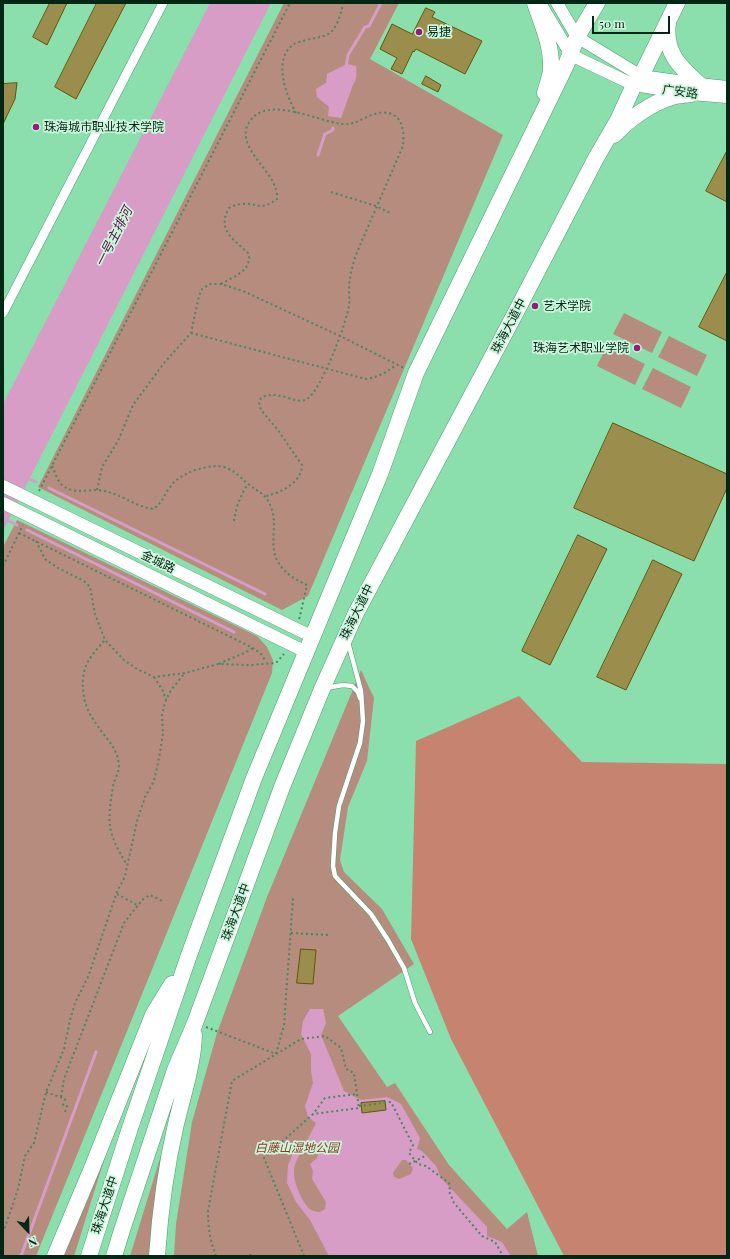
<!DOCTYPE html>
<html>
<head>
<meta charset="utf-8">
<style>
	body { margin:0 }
	#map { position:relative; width:730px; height:1259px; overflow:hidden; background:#8bdfad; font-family:"Playfair Display",serif }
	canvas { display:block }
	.frame { position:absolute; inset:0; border:4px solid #032715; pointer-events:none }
	.north { position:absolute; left:8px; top:1211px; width:40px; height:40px; -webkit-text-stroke:3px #cdf5dc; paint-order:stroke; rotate:157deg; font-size:11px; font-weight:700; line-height:16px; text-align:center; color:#032715 }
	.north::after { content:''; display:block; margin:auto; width:14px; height:18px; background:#032715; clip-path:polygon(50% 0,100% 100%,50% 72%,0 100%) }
	.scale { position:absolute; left:592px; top:16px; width:78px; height:18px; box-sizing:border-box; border:2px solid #032715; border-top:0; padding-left:5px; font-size:12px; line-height:14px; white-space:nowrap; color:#032715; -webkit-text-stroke:3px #cdf5dc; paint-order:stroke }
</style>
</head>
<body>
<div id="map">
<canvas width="730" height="1259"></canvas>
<div class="frame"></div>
<div class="north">N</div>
<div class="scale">50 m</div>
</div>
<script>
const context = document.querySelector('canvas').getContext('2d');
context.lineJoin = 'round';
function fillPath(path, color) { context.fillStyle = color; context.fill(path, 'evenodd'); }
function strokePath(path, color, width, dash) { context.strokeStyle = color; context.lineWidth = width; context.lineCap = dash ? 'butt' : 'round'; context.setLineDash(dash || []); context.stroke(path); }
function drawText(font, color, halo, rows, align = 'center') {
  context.font = font + ' "Playfair Display","Noto Sans SC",serif'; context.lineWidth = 3.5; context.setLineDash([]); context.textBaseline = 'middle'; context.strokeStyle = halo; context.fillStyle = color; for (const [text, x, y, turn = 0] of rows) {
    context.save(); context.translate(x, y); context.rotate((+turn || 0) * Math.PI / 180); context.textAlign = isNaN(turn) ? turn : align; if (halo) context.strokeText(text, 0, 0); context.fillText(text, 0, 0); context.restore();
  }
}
fillPath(new Path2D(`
	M284 3H399L370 59 503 135 308 596 282 610 38 487Z
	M624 313 662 332 652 353 613 334Z
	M669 336 707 355 697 376 658 357Z
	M607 345 645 364 635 385 597 366Z
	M653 368 691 387 681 408 642 389Z
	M17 520 257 636 267 647 273 660 272 673 36 1256H3V547Z
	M361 670 374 698 367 761 348 807 340 860 344 872 382 909 414 964 338 1016 387 1087 395 1083 449 1165 507 1229 527 1212 538 1256H174L176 1224 192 1122 217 1033 267 897Z
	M162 1152 150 1256H130Z
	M106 1154 74 1256H63Z`), '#b68c7f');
fillPath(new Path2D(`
	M519 696 582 762 727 764V1256H564L451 1039 411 939 416 741Z`), '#c68470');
fillPath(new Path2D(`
	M210 3H271L3 531V404Z
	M347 64 356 66C357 72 357 79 353 85L341 118 328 116 329 107 317 97 316 89 326 83 327 74Z
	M310 1009H323L326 1023 321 1035 344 1091 361 1100 387 1097 401 1104 420 1138 417 1149 422 1151 436 1166 441 1178 487 1227V1236L502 1242 511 1256H329L310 1220 296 1202 287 1183 288 1165 294 1151 308 1139 316 1123 308 1117 305 1106 313 1083 311 1070V1054L301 1034 303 1021ZM307 1146H315L319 1150 317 1158 310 1164 313 1171 312 1179 326 1202 325 1209 320 1212C317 1212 314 1211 311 1210 303 1205 294 1183 294 1174 293 1163 300 1153 307 1146ZM402 1160H406L413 1168 411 1174 399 1179 394 1177 393 1173Z`), '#d79dc7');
strokePath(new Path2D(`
	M346 68 348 55 365 27 369 26 381 3
	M318 155 325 134 333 130V128
	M27 478 36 482
	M49 488 265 594
	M3 518 17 525
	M27 530 234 632
	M21 1256 96 1052`), '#d79dc7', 3);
const building = new Path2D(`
	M50 3H67L47 45 33 37Z
	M97 3H126L76 99 55 87Z
	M426 8 435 12 432 17 482 41 465 74 416 49 414 52 413 51 402 74 391 69 397 58 380 49 392 24 412 34Z
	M426 76 441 85 438 92 422 84Z
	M17 83 15 99 3 124V84Z
	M727 151V202L706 191Z
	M727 272V341L699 327Z
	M613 423 727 474V488L694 561 574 508Z
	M578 535 607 549 550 665 522 651Z
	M653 560 682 574 626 690 597 677Z
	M301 949 316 950 313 984 297 983Z
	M385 1101 386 1110 362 1113 361 1103Z`);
fillPath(building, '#9b8d4c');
strokePath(building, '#62540d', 1);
const lane = new Path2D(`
	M348 642 361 691 363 721 360 743 339 806 335 833 333 866 335 876 371 914 388 940 404 968 415 1003 430 1032
	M326 688 343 685 352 686 358 692 360 698`);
const street = new Path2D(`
	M3 313 163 3`);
const secondary = new Path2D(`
	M540 3 571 55 634 85 691 94 727 97
	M557 3 577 37 641 76 699 84 727 87
	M3 486 313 637
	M3 503 306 652`);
const highway = new Path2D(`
	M535 3C542 24 552 46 551 68 551 76 547 85 545 93
	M668 23C664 52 679 66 699 84
	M614 135C629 119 651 103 672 97 678 95 684 95 691 94
	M55 1256 92 1168 153 1015 172 984
	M89 1256 130 1128 189 955 254 778 380 474 416 373 566 65 577 37 597 3
	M114 1256 122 1230 175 1070 195 1023 282 787 322 689 356 613 515 314 596 158 618 120 634 85 641 76 677 3
	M157 1256C160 1212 166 1167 176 1124 183 1094 193 1065 194 1035`);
strokePath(lane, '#4a9e70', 5.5);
strokePath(street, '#4a9e70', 10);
strokePath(secondary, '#4a9e70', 13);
strokePath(highway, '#4a9e70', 17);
strokePath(new Path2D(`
	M296 113C286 95 272 59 294 44 296 42 300 42 303 41 319 36 331 39 338 21 340 15 343 9 342 3
	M331 192 376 206 392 214
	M221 284C234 276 251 272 249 254 235 240 216 231 229 208 233 206 237 204 242 204 257 202 260 212 277 199 277 197 277 193 276 190 271 168 233 145 250 121 268 95 317 121 342 124 358 127 374 107 391 114 404 118 404 135 403 146L355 257C352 268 349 279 349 290 349 295 350 300 349 305 347 322 321 391 307 399 296 406 278 388 261 398L259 403 261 410 278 430 302 465C302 482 281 493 266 496
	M191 333 366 379C378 377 386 373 396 365
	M52 466C55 472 57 480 62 485 72 494 85 490 97 490 117 491 133 506 153 509 162 504 164 494 171 486 175 480 182 476 188 473 199 468 217 463 229 469 237 473 242 479 248 484 260 493 267 494 272 510 277 526 270 543 276 558 282 572 294 579 307 585L299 620
	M97 490 102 467 118 441 133 405 164 363 191 333 199 296 202 289 210 284H221L243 291 340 336 404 368
	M39 491 290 3
	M234 521C236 507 240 496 248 484
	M19 533 253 648 261 654 266 662
	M36 541 45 559 58 568 84 581 90 587 95 614 105 640 124 660 137 669 154 677 185 673 218 664 250 665 276 663 284 654
	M3 566 23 525
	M104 641C99 647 93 653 89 660 79 675 82 701 91 716 94 721 98 726 101 731 110 742 118 751 119 766 119 773 114 780 113 786 107 824 107 832 127 865
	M219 664C230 658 245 654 253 648
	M154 677 163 691 166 700
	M117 894 137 905
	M291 933 329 935
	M206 1027 276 1054
	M276 1054 284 1025 293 898
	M46 1092 65 1099 63 1105 67 1106 65 1112
	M61 1097 64 1079 124 923 142 900 150 895 162 901
	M359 1106 391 1102 413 1145 409 1153 418 1164 426 1166 449 1183 450 1187 449 1191 454 1203 482 1236 495 1242 503 1256
	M409 1164 425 1156
	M3 1233 18 1189 25 1156 34 1143 46 1092 64 1049 70 1020 75 1003 88 977 117 892 125 876 137 821 145 797 154 781 159 758 163 734 162 714 166 700 171 690 185 673
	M216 1256C210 1240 208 1228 208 1211L232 1081 301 1039 325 1036 341 1048 346 1069 354 1073 359 1108 313 1114
	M250 1256 251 1252
	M304 1256 264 1158 313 1114 325 1098 357 1094`), '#498563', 2, [2, 3]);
strokePath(lane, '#fff', 4.5);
strokePath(street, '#fff', 9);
strokePath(secondary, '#fff', 12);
strokePath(highway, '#fff', 16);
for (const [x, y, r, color] of [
	[419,32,4,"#911d7b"],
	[36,127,4,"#911d7b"],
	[535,306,4,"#911d7b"],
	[637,348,4,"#911d7b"]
]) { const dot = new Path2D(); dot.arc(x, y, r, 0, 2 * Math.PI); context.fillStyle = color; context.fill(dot); strokePath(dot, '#cdf5dc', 1.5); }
drawText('12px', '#032715', '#cdf5dc', [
	["易捷",427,32],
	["珠海城市职业技术学院",44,127],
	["艺术学院",543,306],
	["珠海艺术职业学院",629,348,"right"]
], 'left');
drawText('12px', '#032715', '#cdf5dc', [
	["广安路",680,92,8],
	["珠海大道中",509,326,-62],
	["金城路",158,562,26],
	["珠海大道中",357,612,-64],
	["珠海大道中",236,912,-70],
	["珠海大道中",105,1205,-72]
]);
drawText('italic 12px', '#8c3b22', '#cdf5dc', [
	["白藤山湿地公园",297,1148]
]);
drawText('italic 13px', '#561349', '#cdf5dc', [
	["一号主排河",114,237,-63]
]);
</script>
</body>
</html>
